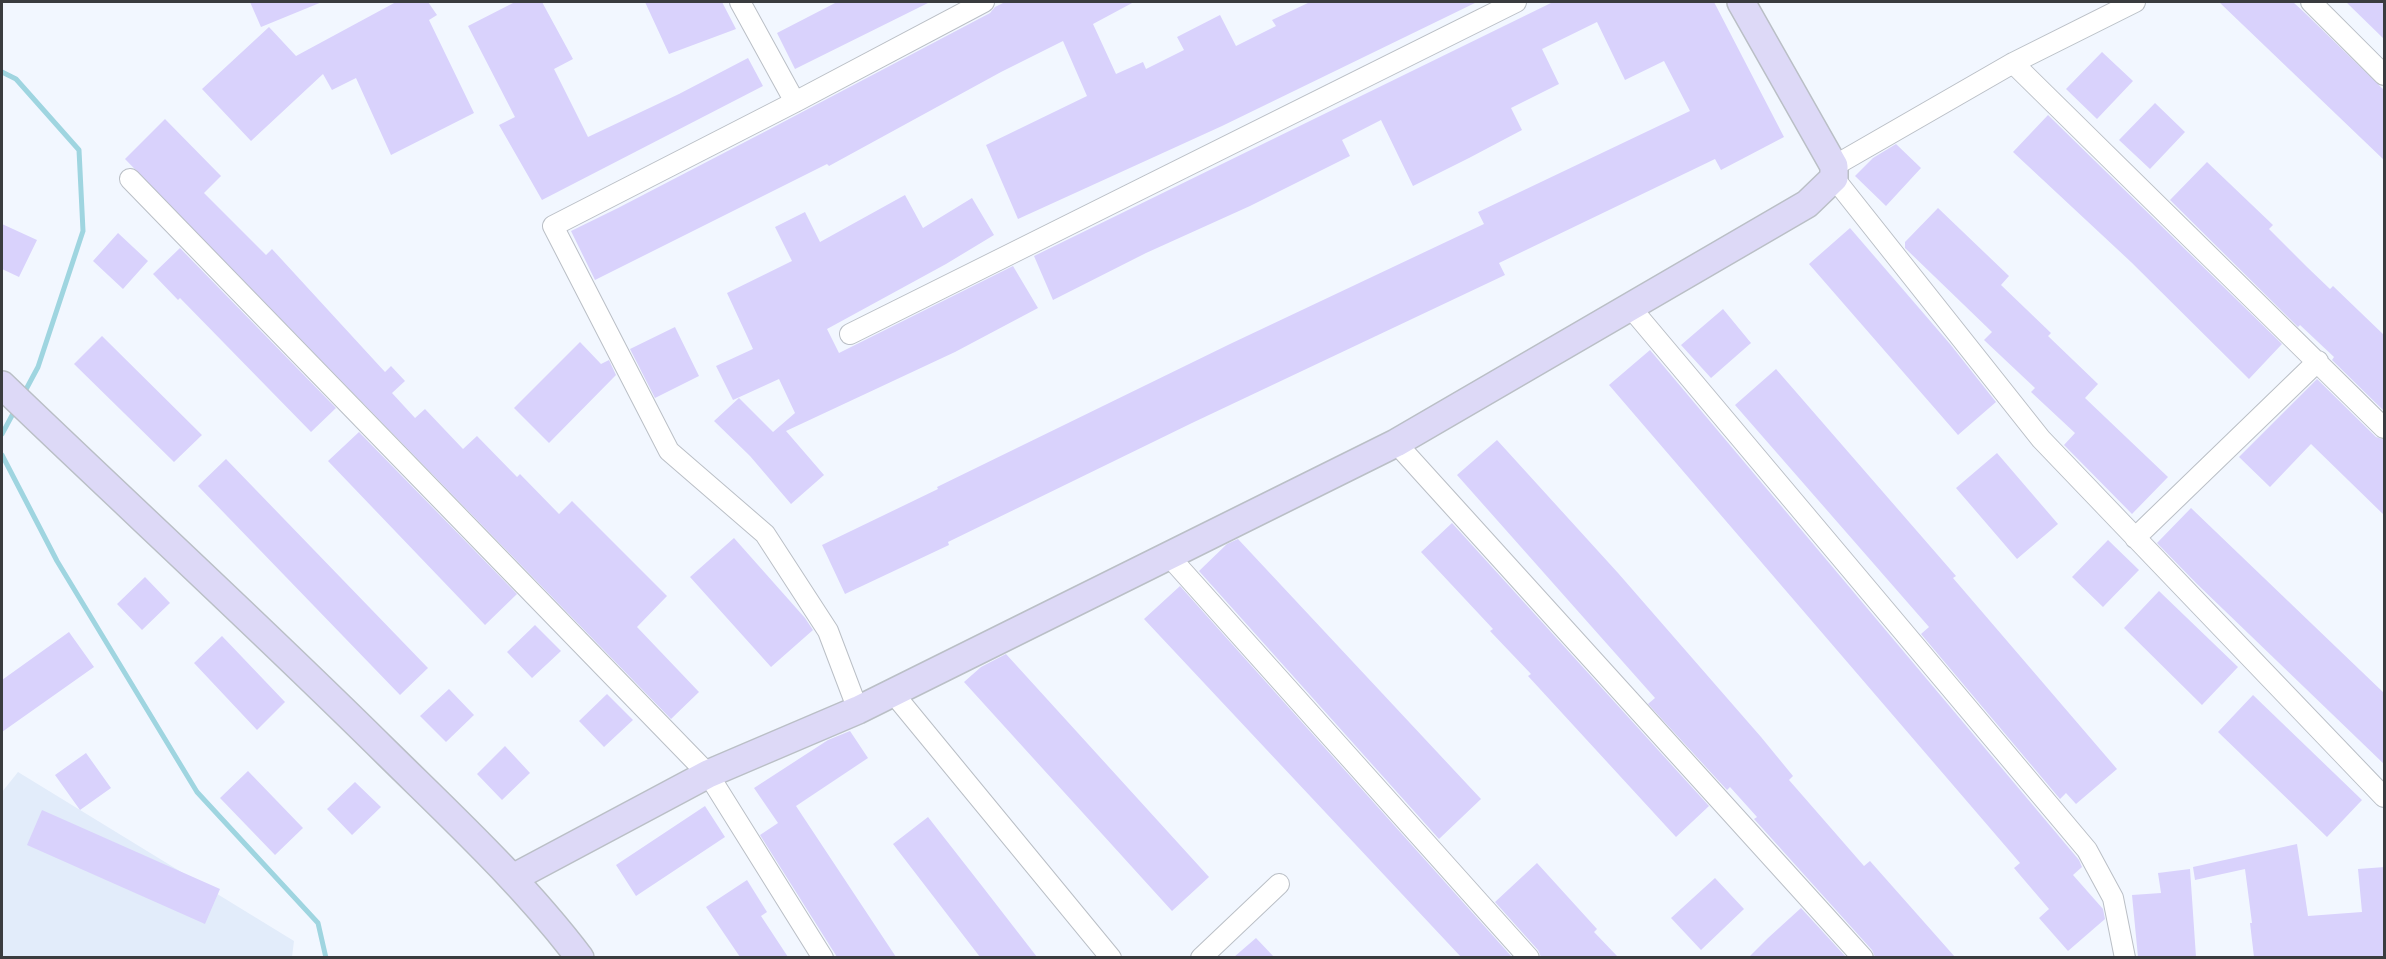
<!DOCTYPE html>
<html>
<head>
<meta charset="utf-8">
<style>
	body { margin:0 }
	#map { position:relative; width:2386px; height:959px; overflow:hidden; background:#f2f7ff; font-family:Overpass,sans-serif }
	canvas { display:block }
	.frame { position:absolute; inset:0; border:3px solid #3a3c3f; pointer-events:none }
</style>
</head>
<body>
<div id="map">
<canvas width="2386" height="959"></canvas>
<div class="frame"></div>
</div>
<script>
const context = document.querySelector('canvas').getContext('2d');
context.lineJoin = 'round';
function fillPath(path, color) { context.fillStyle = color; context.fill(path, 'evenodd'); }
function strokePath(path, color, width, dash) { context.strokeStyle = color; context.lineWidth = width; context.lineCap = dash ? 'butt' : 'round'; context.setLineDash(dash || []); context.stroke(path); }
fillPath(new Path2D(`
	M18 772 294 941 292 957 2 958V792Z`), '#e2ecfa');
strokePath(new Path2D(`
	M2 72 16 79 79 150 83 231 38 367 23 395
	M2 434 16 408
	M2 455 57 561 197 792 318 923 326 958`), '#9fd5e0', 5);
fillPath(new Path2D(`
	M250 2H322L261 27Z
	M396 2H428L437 15 429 20 474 113 391 155 356 78 332 90 323 74 251 141 202 89 269 27 296 56Z
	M515 2H542L573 59 554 69 588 137 679 94 748 58 763 86 542 200 499 125 515 117 468 26Z
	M645 2H722L736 29 669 54Z
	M837 2H930L795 69 777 33Z
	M1005 2H1134L1093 24 1116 74 1143 62 1146 69 1184 50 1177 37 1220 15 1236 46 1276 26 1272 20 1310 2H1477L1222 126 1018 219 986 145 1087 96 1063 41 1001 72 829 166 827 164 595 280 571 231 618 208 770 129 990 13 995 7Z
	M1553 2H1714L1784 137 1721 170 1715 159 1499 263 1505 275 1192 423 948 542 949 545 845 594 822 545 938 489 937 487 1230 344 1484 224 1478 212 1690 111 1664 61 1625 80 1597 22 1542 49 1559 84 1511 108 1522 130 1469 158 1413 186 1381 120 1342 140 1350 156 1250 206 1146 253 1053 300 1034 256Z
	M2219 2H2293L2305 13 2385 91V161Z
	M2346 2H2385V40Z
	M2102 52 2133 81 2097 119 2066 89Z
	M2155 103 2185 132 2150 169 2119 140Z
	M2048 115 2282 344 2249 379 2131 262 2013 152Z
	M165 119 221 176 204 193 266 255 272 249 385 372 391 366 405 381 392 393 415 418 425 409 463 449 477 436 517 477 520 474 559 514 572 501 667 596 637 627 699 692 671 719 125 159Z
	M1896 144 1921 168 1886 206 1855 176 1873 158Z
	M2207 162 2273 225 2269 229 2307 267 2330 289 2333 286 2385 336V412L2332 360 2334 357 2300 325 2298 327 2170 200Z
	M905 195 923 228 972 198 994 235 946 264 827 329 839 353 1013 266 1038 308 955 352 786 431 824 475 791 504 750 456 714 421 739 398 773 432 795 413 779 379 733 400 716 366 753 349 727 293 792 261 775 227 805 212 820 242Z
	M1938 208 2009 276 2001 285 2051 333 2048 336 2098 384 2085 398 2168 477 2132 514 2064 445 2075 433 2031 392 2035 388 1984 340 1992 332 1905 248V242Z
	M2 224 37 240 19 277 2 269Z
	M1850 228 1950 344 1996 402 1958 435 1809 264Z
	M118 233 148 261 123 289 93 261Z
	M180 248 336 408 311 432 180 298 178 300 153 274Z
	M1723 309 1751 343 1711 378 1681 345Z
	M675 327 699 376 655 398 630 349Z
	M102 336 202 435 174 462 74 364Z
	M580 342 601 364 609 360 616 375 549 443 514 408Z
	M1650 350 2079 860 2082 867 2073 875 2103 909 2105 919 2068 951 2039 918 2049 909 2014 868 2020 863 1609 385Z
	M1776 369 1956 576 1953 578 2117 769 2076 804 2066 793 2060 799 1921 634 1929 627 1735 405Z
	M2317 379 2376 437 2385 440V516L2311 444 2270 487 2239 457Z
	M359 432 517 594 485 625 328 461Z
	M1497 440 1618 573 1761 737 1793 776 1789 780 1864 866 1870 861 1955 957H1875L1872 950 1754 819 1757 817 1730 787 1727 790 1648 704 1655 698 1457 475Z
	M1997 453 2058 524 2017 559 1956 488Z
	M226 459 428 668 400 695 198 486Z
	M2191 508 2385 694V765L2197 584 2157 543Z
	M1452 523 1709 806 1676 837 1528 676 1531 674 1490 631 1493 629 1421 552Z
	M734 538 805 618 813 630 771 667 690 577Z
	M1238 539 1481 799 1439 839 1199 571 1227 544Z
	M2108 540 2139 570 2103 607 2072 577Z
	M145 577 170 603 142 630 117 604Z
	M1180 586 1512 957H1461L1144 619Z
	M2159 591 2238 667 2202 705 2124 628Z
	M535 625 561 651 532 678 507 652Z
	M69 632 94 667 2 732V680Z
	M222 636 285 702 257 730 194 663Z
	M1006 654 1209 877 1172 911 964 682 981 667Z
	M449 689 474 715 446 742 420 716Z
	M607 694 633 720 604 747 579 721Z
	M2253 695 2362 800 2327 837 2218 732Z
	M850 731 868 758 796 806 896 957H837L760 835 778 823 754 788 828 740Z
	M505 746 530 773 502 800 477 774Z
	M86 753 111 788 80 810 55 775Z
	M248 771 303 828 275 855 220 798Z
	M355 782 381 807 352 835 327 809Z
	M705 806 725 837 636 896 616 865Z
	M42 810 220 889 205 924 27 845Z
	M928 817 982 886 1037 957H980L893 844Z
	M2297 844 2308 916 2362 912 2358 869 2385 867V957H2254L2250 923H2252L2245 869 2195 880 2193 867Z
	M1537 863 1597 929 1594 932 1618 957H1541L1538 950 1495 902Z
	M2190 869 2196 957H2138L2132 895 2161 893 2158 873Z
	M1715 878 1744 909 1701 950 1671 918Z
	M747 880 767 912 761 916 788 957H740L706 907Z
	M1801 908 1846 957H1749L1768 938Z
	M1256 938 1274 957H1234Z`), '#d9d2fc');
const street = new Path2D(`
	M740 2 795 102
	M2311 2 2384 75
	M2013 63 2384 428
	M1834 166 2013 63 2135 2
	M1834 178 2041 439 2384 797
	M130 179 708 774 823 958
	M1631 308 2087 850 2113 898 2125 958
	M850 334 1516 2
	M1396 443 1863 958
	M2135 538 2318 361
	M1168 555 1529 958
	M893 693 1111 958
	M858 710 828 631 765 534 669 451 553 226 795 102 984 2
	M1201 958 1279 884`);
const secondary = new Path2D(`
	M2 385C130 508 261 628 388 754 454 819 523 883 580 958
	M513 878 708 774 858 710 1396 443 1807 204 1834 178V166L1741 2`);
strokePath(street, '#babfc6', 22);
strokePath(secondary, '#babfc6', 30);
strokePath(street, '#fff', 20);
strokePath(secondary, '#ddd9f7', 27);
</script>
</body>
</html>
